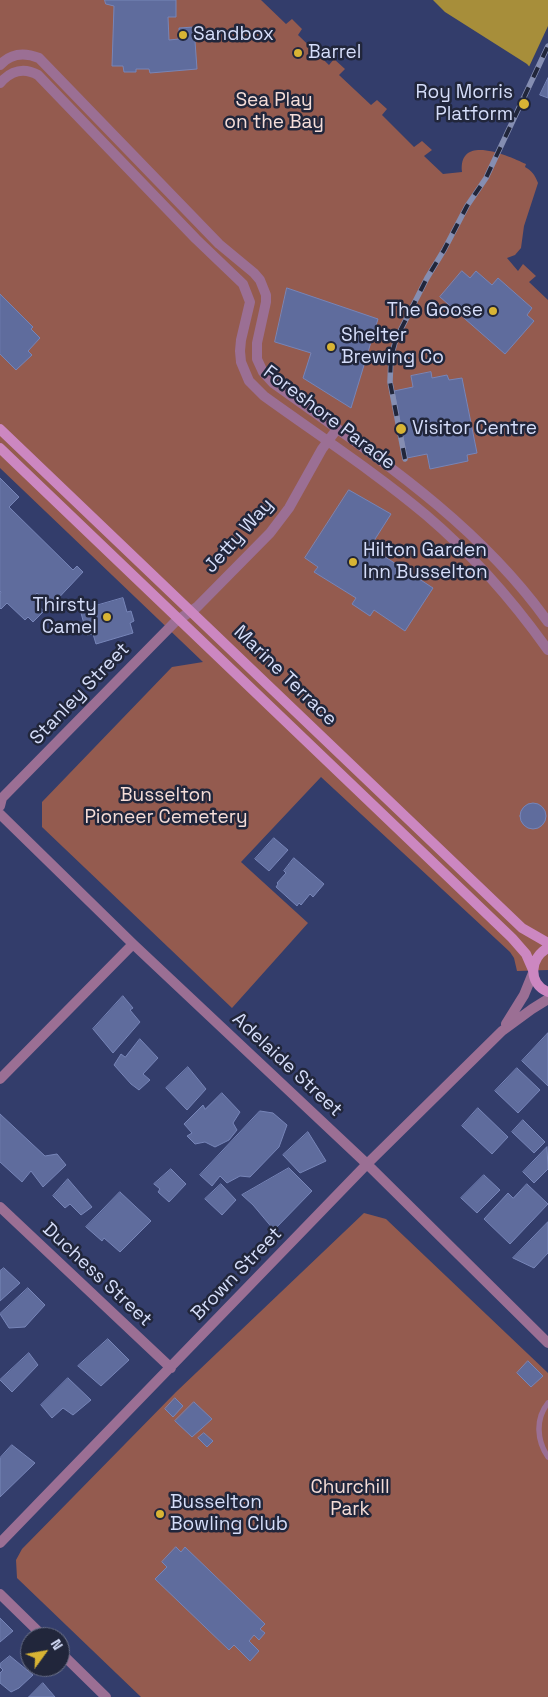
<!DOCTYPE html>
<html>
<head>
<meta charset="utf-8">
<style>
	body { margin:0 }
	#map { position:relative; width:548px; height:1697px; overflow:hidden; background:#333d6b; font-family:"Space Grotesk",sans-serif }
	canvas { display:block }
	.north { position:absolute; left:20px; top:1627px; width:50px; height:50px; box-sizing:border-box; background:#21263b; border:1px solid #696f87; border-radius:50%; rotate:58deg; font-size:14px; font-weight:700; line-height:20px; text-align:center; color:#d5ddf9 }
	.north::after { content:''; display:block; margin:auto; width:18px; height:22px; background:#d8b434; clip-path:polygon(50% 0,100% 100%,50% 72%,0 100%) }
</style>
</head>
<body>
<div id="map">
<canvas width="548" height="1697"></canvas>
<div class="north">N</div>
</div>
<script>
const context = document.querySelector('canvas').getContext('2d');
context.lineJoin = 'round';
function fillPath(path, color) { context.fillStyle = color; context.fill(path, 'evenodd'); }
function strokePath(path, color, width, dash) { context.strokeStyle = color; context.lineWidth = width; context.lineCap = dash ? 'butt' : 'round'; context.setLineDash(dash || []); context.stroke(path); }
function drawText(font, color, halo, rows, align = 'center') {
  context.font = font + ' "Space Grotesk",sans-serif'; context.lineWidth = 5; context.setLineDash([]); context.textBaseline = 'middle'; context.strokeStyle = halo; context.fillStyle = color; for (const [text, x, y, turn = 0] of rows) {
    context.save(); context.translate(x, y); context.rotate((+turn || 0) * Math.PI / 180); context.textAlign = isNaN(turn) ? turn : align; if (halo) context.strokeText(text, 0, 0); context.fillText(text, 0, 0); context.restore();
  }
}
fillPath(new Path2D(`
	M0 0H261L286 24 292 19 302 29 298 35 329 65 334 59 345 69 339 75 371 105 377 100 387 109 382 115 414 147 422 141 432 150 424 156 443 174 462 172C458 133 509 156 526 164L525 167C532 171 535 175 538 183L524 226 521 248 515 255 507 258 518 271 523 264 536 276 529 282 548 300V970L517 971 514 958 510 952 321 777 241 862 308 923 232 1008 42 827V802L172 667 203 662 0 468Z
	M364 1213 386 1219 548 1373V1697H141L17 1578 16 1560 22 1549 176 1392Z`), '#945b4f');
fillPath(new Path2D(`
	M433 0H548V88L527 64 445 12Z`), '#a78e3a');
fillPath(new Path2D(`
	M548 26V91L528 69Z`), '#333d6b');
const building = new Path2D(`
	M105 0H176V17H168L169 40 179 39V28L194 27 197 69 150 73 149 69H136V72H124L123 66H112L114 6 106 4Z
	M548 78V98L540 95Z
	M462 271 470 278 476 271 492 285 498 278 532 308 527 315 534 321 505 354 440 297Z
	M287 288 378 319 351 408 303 378 311 353 275 342Z
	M0 294 33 327 31 329 40 338 28 351 32 355 16 370 0 354Z
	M431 372 432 378 447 375 449 380 462 378 477 453 467 455 468 461 430 469 427 454 407 458 394 391 413 387 411 376Z
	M0 478 19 497 9 507 73 570 77 566 83 572 51 606 37 593 34 596 41 603 38 606 44 611 33 622 28 617 25 620 7 603 1 609 0 608V594L1 592 0 591Z
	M349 490 391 514 370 547 433 588 405 631 374 610 370 616 352 604 356 598 314 572 318 567 305 558Z
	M123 598 127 612 131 611 134 621 130 623 133 633 96 644 93 634 87 635 81 613 86 611 85 609Z
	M520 816a13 13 0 1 1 26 0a13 13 0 1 1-26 0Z
	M274 838 288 850 269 871 255 859Z
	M294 858 324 884 313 897 310 894 301 905 299 903 297 906 276 887 278 884 277 883 286 873 284 871Z
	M123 996 133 1008 130 1010 140 1022 113 1053 93 1029Z
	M548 1033V1086L522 1061Z
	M140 1039 158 1058 143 1074 150 1080 139 1090 131 1084 114 1065 121 1054 125 1057Z
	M188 1067 206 1089 187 1110 166 1088Z
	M517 1068 540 1090 518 1113 495 1091Z
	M222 1093 240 1112 233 1123 237 1130 229 1140 215 1147 205 1142 195 1144 187 1136 192 1133 184 1124 203 1105 205 1109Z
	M478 1108 508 1137 492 1154 462 1126Z
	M260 1111 273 1113 287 1125 279 1147 250 1177 240 1176 227 1183 220 1176 212 1186 200 1175Z
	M0 1114 45 1156 57 1154 66 1165 43 1187 31 1171 22 1182 0 1162Z
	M523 1120 545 1142 534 1153 512 1132Z
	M308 1132 326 1161 300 1173 283 1155Z
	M547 1147 548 1169 534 1183 523 1172Z
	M289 1168 312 1191 274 1230 253 1205 242 1195Z
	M171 1169 186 1184 169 1202 158 1192 160 1189 154 1184Z
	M484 1175 500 1190 477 1213 461 1198Z
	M68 1179 92 1207 81 1215 70 1204 65 1208 53 1196Z
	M221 1184 236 1200 222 1215 205 1199Z
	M527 1184 548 1204 510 1244 484 1219 508 1193 513 1198Z
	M120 1192 151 1221 120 1252 104 1238 102 1241 86 1227Z
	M548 1222V1253L534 1268 513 1258Z
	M4 1268 20 1283 0 1301V1271Z
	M28 1288 45 1305 25 1327 9 1328 0 1314Z
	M108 1339 129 1360 101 1386 78 1366Z
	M29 1353 38 1365 12 1392 0 1380Z
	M528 1361 543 1376 531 1387 517 1373Z
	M68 1378 91 1400 73 1415 63 1408 52 1418 41 1405Z
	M175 1398 183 1406 173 1417 165 1409Z
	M194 1402 212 1419 192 1437 175 1421Z
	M204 1433 213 1441 207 1447 198 1438Z
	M12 1445 35 1463 0 1497V1458Z
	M176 1547 181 1552 185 1547 265 1624 260 1629 265 1633 259 1640 254 1635 249 1641 259 1651 250 1661 234 1645 229 1650 155 1579 167 1567 162 1562Z
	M0 1618 13 1631 0 1642Z
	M10 1656 33 1675 19 1688 11 1692 0 1683V1673L3 1670 0 1667V1664Z
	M43 1683 55 1697H29Z`);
fillPath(building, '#5f6c9d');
strokePath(building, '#7785b8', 1);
strokePath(new Path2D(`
	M548 1403C535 1419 537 1441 548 1457`), '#9b6f94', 5.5);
strokePath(new Path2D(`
	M0 65C11 53 24 52 39 58L219 244 254 273 260 280 266 295V302L257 343V359L263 372 273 383C372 454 476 521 548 622
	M0 83C11 71 23 67 38 75L196 239 243 284 250 302 241 340 240 351 241 362 249 381 264 396C318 435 375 472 426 515 473 555 513 601 548 650
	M0 806 2 798 175 622 197 607 270 533 289 508 322 449 337 429
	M0 814 133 944 367 1164 548 1343
	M506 1024 524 995 533 973
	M0 1079 133 944
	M0 1207 171 1368
	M0 1543 367 1164 502 1031 532 1009 548 999
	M0 1594 44 1637
	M60 1652 106 1697`), '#9b6f94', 10);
strokePath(new Path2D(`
	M0 429 522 928 548 943
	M0 448 512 938 526 954 533 970
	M548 948C530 957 527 983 548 992`), '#cc87c1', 10);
const rail = new Path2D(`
	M405 459 390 382 391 357 396 339 427 278 444 250 467 206 486 178 548 46`);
strokePath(rail, '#858eb2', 5.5);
strokePath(rail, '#21263b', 4, [11]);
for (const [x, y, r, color] of [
	[183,35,5,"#d8b434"],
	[298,53,5,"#d8b434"],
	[524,104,6,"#d8b434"],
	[493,311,5,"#d8b434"],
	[331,347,5,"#d8b434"],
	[401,429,6,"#d8b434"],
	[353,562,5,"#d8b434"],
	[107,617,5,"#d8b434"],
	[160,1514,5,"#d8b434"]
]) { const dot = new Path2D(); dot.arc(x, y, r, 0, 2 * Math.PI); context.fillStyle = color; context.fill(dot); strokePath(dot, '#21263b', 2); }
drawText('19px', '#d5ddf9', '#21263b', [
	["Sandbox",193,35],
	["Barrel",308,53],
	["Roy Morris",513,93,"right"],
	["Platform",513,115,"right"],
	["The Goose",483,311,"right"],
	["Shelter",341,336],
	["Brewing Co",341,358],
	["Visitor Centre",412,429],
	["Hilton Garden",363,551],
	["Inn Busselton",363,573],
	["Thirsty",97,606,"right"],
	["Camel",97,628,"right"],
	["Busselton",170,1503],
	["Bowling Club",170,1525]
], 'left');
drawText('19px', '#f5ddd8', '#21263b', [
	["Sea Play",274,101],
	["on the Bay",274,123],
	["Busselton",166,796],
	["Pioneer Cemetery",166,818],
	["Churchill",350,1488],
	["Park",350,1510]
]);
drawText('19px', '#d5ddf9', '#21263b', [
	["Foreshore Parade",329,418,37],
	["Jetty Way",239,536,-48],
	["Marine Terrace",285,676,44],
	["Stanley Street",80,694,-46],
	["Adelaide Street",287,1065,43],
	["Brown Street",237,1274,-46],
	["Duchess Street",97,1275,43]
]);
</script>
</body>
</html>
